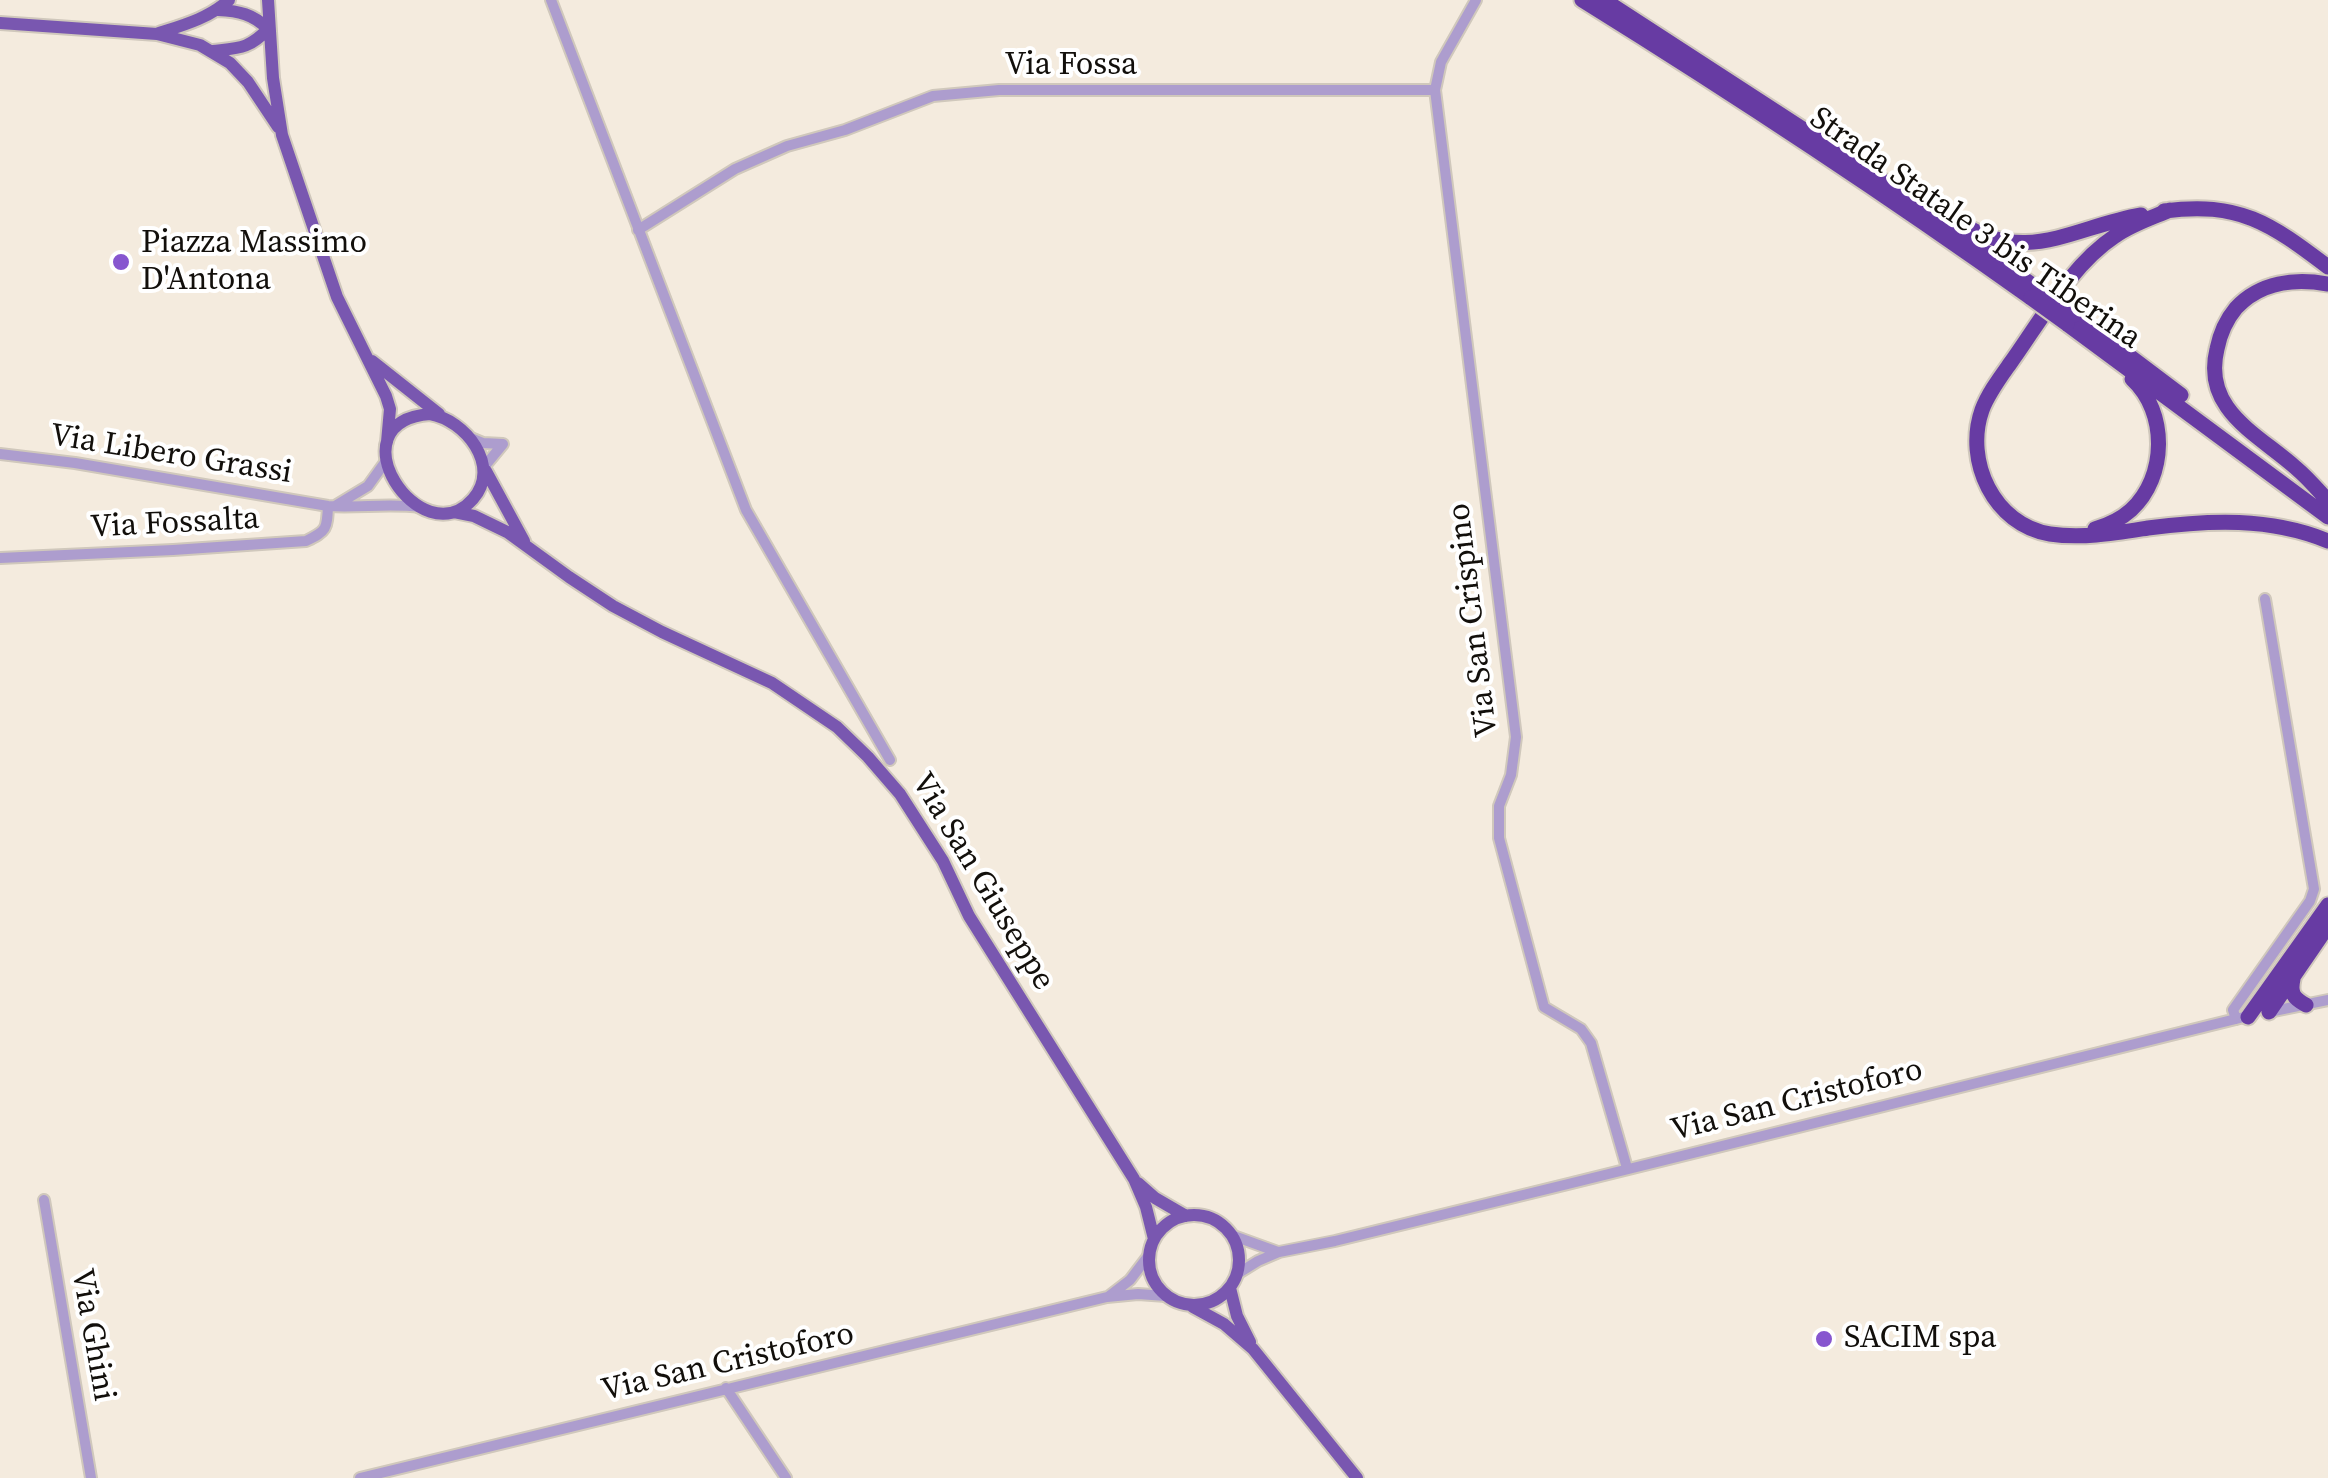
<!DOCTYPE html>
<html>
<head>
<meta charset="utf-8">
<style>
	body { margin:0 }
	canvas { display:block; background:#f4ebde }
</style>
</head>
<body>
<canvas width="2328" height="1478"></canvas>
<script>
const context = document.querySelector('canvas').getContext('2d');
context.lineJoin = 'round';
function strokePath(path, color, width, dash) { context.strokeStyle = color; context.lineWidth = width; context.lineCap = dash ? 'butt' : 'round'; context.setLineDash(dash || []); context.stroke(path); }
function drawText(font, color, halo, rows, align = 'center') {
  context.font = font + ' "Source Serif 4",serif'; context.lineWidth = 8; context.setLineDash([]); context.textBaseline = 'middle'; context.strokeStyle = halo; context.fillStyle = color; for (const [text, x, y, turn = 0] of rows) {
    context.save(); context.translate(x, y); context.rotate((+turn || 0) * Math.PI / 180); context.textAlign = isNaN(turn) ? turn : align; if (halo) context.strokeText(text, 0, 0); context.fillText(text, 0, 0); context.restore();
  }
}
const minor = new Path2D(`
	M551 0 746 510 890 760
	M1435 90 1516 737 1511 775 1499 806V838L1544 1007 1581 1029 1591 1043 1627 1168
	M638 230 735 169 787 146 845 130 933 96 999 90H1435L1441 62 1476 0
	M471 438 483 443 503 444 484 467
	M0 454 75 463 328 506C359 508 389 503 420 507
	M335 506 368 486 386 461
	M0 558 173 550 306 541C327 531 327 529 328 506
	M2269 1012 2328 1000
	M2236 1019 2233 1010 2310 901 2314 889 2265 599
	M44 1200 91 1478
	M1231 1235 1278 1252
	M1237 1274 1258 1261 1279 1252 1335 1241 1568 1184 2252 1015
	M1108 1297 1130 1280 1149 1255
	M726 1388 786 1478
	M360 1478 1107 1297 1138 1294 1166 1296`);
const major = new Path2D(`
	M268 0 273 78 282 135 337 297 386 396 390 409 387 442
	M218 10C239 11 253 14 268 29
	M0 23 157 34 200 45 230 63 248 82 278 127
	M159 33C184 25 209 18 229 0
	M213 51C239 48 249 49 268 29
	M372 361 439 414
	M430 414C465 420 502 466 473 499 421 558 331 422 430 414Z
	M486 471 524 541
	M454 512 474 516 507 532 569 577 613 606 662 632 772 683 837 727 868 757 900 794 943 861 969 916 1134 1179 1146 1207 1154 1239
	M1138 1183 1155 1198 1186 1216
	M1149 1260a45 45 0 1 1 90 0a45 45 0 1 1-90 0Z
	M1230 1288 1237 1316 1250 1342
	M1193 1307 1224 1324 1253 1349 1357 1478`);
const highway = new Path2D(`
	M1582 0C1735 95 1885 194 2031 298
	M1604 0 1909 198 2038 289
	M2170 210C2151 218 2132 224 2115 236 2071 265 2040 322 2009 365 1999 379 1988 394 1982 410 1964 461 1994 525 2050 534 2082 539 2116 533 2148 528 2209 520 2270 517 2328 541
	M2164 211C2239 201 2270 223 2328 267
	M1958 221C2025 267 2073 227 2141 215
	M2328 284C2295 278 2260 282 2236 308 2226 320 2220 334 2217 349 2202 410 2258 434 2296 468 2308 478 2318 490 2328 501
	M2075 315 2181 395
	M2067 324 2328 517
	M2095 529C2108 525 2120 520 2131 510 2167 477 2168 412 2132 379
	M2293 979C2290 993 2293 998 2306 1005
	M2269 1012 2328 926
	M2248 1017 2328 905`);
strokePath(minor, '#d0c8bc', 14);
strokePath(major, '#d0c8bc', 16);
strokePath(highway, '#d0c8bc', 19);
strokePath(minor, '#ad9dce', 10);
strokePath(major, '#7957b0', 12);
strokePath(highway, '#673ba3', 15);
const highwayBridge = new Path2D(`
	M2038 289 2075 315
	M2031 298 2067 324`);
strokePath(highwayBridge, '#d0c8bc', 19, []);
strokePath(highwayBridge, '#673ba3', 15);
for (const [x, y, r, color] of [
	[121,262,10,"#8756cf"],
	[1824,1339,10,"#8756cf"]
]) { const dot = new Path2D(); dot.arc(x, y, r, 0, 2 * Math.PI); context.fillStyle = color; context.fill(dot); strokePath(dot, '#fff', 4); }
drawText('32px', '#120f0b', '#fff', [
	["Via Fossa",1071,66],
	["Strada Statale 3 bis Tiberina",1975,229,35],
	["Via Libero Grassi",171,455,9],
	["Via Fossalta",175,524,-3],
	["Via San Crispino",1474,620,-97],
	["Via San Giuseppe",982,882,59],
	["Via San Cristoforo",1797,1101,-14],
	["Via Ghini",92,1335,80],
	["Via San Cristoforo",728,1363,-13]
]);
drawText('32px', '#120f0b', '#fff', [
	["Piazza Massimo",141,244],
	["D'Antona",141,281],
	["SACIM spa",1844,1339]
], 'left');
</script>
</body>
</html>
